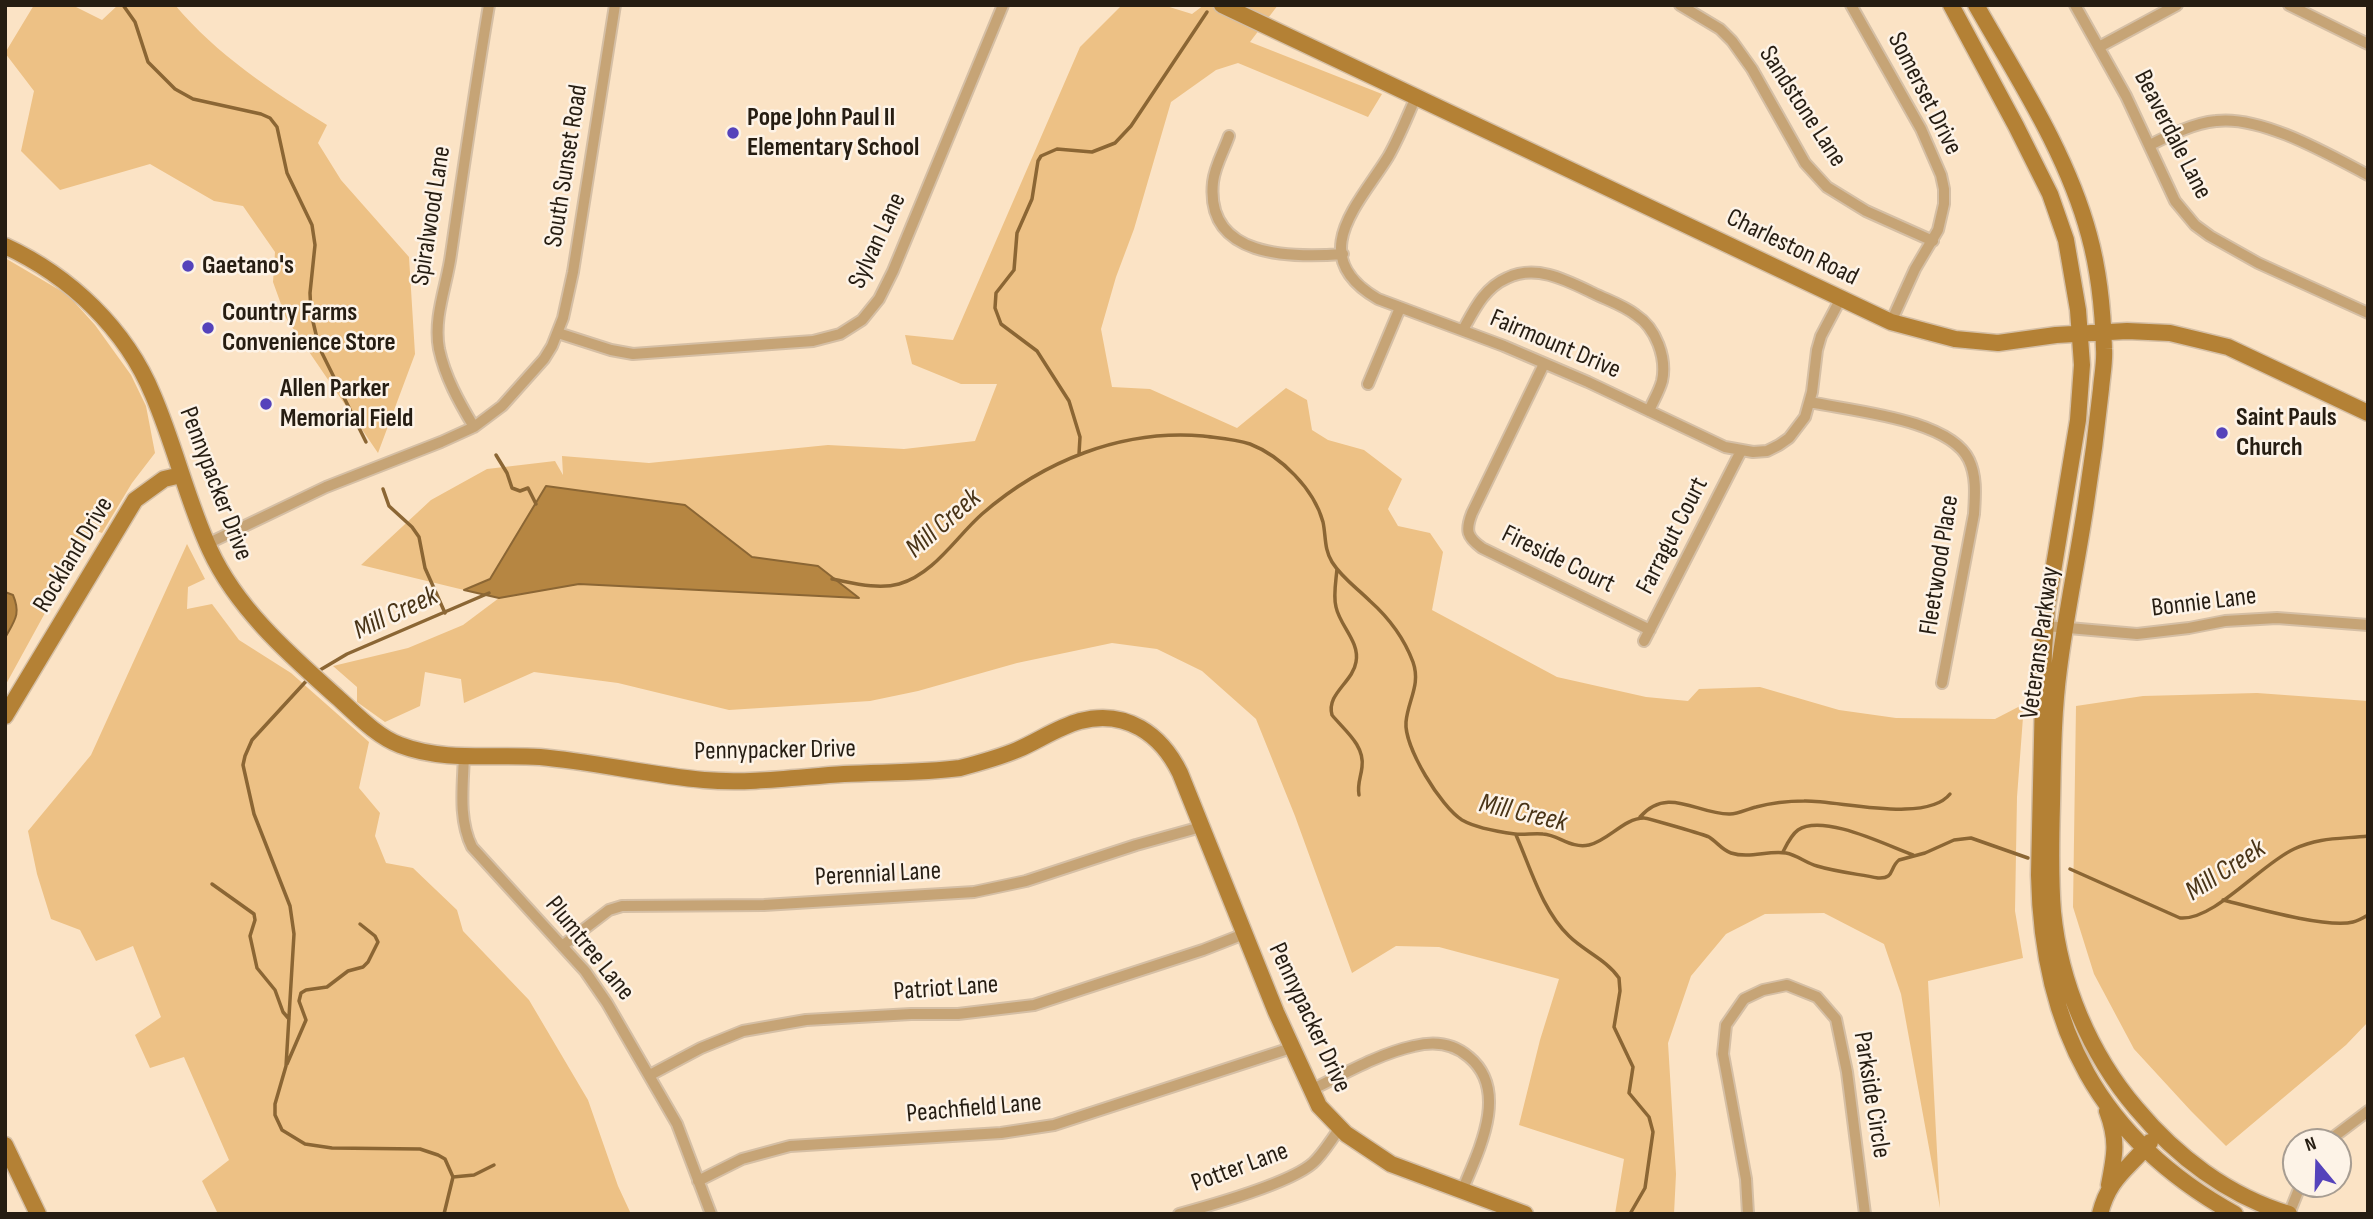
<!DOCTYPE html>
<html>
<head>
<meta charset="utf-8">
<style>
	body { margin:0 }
	#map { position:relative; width:2373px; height:1219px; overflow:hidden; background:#fbe3c5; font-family:"Sofia Sans Condensed",sans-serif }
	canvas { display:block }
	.frame { position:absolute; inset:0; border:7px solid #261d12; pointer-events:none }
	.north { position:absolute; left:2282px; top:1128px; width:70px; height:70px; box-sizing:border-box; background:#fdf3e7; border:2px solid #a79d92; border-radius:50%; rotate:341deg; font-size:19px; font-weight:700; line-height:28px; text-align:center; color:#261d12 }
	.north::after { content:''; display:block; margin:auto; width:24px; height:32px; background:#5543bb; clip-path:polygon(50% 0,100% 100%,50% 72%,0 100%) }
</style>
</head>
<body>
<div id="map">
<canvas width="2373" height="1219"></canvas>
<div class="frame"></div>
<div class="north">N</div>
</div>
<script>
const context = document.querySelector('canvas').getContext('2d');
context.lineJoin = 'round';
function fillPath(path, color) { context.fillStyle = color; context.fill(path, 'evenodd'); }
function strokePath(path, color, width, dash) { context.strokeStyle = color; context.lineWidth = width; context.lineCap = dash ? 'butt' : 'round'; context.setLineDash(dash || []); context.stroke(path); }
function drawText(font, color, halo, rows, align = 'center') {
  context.font = font + ' "Sofia Sans Condensed",sans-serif'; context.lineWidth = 5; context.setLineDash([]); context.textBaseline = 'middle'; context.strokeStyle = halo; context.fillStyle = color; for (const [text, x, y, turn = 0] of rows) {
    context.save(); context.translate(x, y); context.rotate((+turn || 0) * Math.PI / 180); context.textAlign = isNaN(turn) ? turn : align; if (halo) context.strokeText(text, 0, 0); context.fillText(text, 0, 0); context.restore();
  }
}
fillPath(new Path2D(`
	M34 5H72L102 20 118 5H175C217 55 272 91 327 125L318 143 341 180 409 257 415 354 378 453 286 318 273 282 275 252 243 206 214 201 150 164 60 190 21 151 34 91 5 53Z
	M1122 5H1163L1192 14 1204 5H1278L1250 42 1382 94 1368 117 1238 63 1216 70 1171 102 1134 229 1116 277 1101 329 1112 387 1150 389 1237 428 1286 388 1307 400 1312 430 1328 440 1364 450 1402 479 1388 509 1398 526 1430 533 1443 552 1432 610 1557 677 1646 697 1688 701 1699 689 1760 687 1839 710 1896 718 1995 719 2024 704 2017 797 2015 911 2023 958 1928 981 1940 1208 1901 994 1884 944 1824 913 1765 914 1726 934 1691 976 1668 1043 1676 1174 1674 1214H1615L1624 1159 1519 1125 1540 1040 1559 979 1439 947 1396 946 1352 973 1295 816 1256 719 1202 671 1157 649 1112 643 1017 663 918 691 870 701 729 710 618 683 534 672 464 703 461 679 425 672 420 706 385 722 357 702V687L333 666 408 648 463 625 499 598 579 584 857 598 818 566 752 557 685 505 546 486 490 579 464 590 361 565 431 500 487 469 555 461 563 475 562 456 649 463 828 445 904 449 975 441 997 384H961L912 364 905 335 953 340 1080 47Z
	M5 258 68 295 95 325 131 375 146 406 155 453 132 483 102 533 91 529 5 686V638L15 620 13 595 5 592Z
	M187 544 205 579 188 587 187 609 212 604 239 640 291 673 369 742 359 788 380 813 375 836 386 863 413 868 457 910 463 931 529 1000 588 1100 618 1186 631 1214H218L202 1181 229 1160 184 1057 150 1068 135 1035 161 1017 133 946 96 961 80 930 51 919 37 874 28 831 91 755Z
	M2257 693 2368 701V1022L2346 1045 2226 1146 2191 1111 2134 1049 2094 974 2073 907 2076 706 2143 696Z`), '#edc185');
const water = new Path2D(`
	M546 486 685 505 752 557 818 566 859 598 579 584 499 598 464 590 490 579Z
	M5 592 13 595C21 614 15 620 5 638Z`);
fillPath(water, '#b68642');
strokePath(water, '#8b6634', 2);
strokePath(new Path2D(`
	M123 5 135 22 148 62 175 89 193 99 261 114 270 118 277 127 287 173 312 225 315 245 310 293 311 313 319 347 366 442
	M1079 454 1080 437 1069 401 1037 351 1001 324 995 308 996 293 1014 270 1017 233 1032 199 1038 161 1041 156 1057 149 1092 152 1115 143 1131 126 1207 12
	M496 455 507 473 512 488 520 491 528 488 536 504
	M383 489 389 506 412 527 419 537 425 568 445 613
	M1337 569C1336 581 1333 596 1336 607 1340 626 1360 642 1356 662 1353 682 1326 694 1332 715 1344 730 1365 745 1362 767 1361 777 1357 784 1359 795
	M832 579C853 583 878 590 899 584 934 574 956 537 982 514 1043 461 1122 429 1203 436 1218 438 1235 439 1250 444 1281 456 1314 489 1323 522 1326 536 1324 549 1332 562 1342 578 1357 588 1370 601 1389 618 1404 638 1413 662 1421 685 1408 700 1406 722 1404 747 1441 807 1462 820 1476 828 1500 832 1515 834 1524 835 1534 833 1543 834 1559 835 1571 849 1589 845 1608 841 1624 818 1644 818 1648 818 1705 835 1709 837 1717 842 1722 850 1731 853 1750 859 1768 850 1786 853 1797 855 1806 863 1817 866 1837 872 1858 874 1878 878 1895 879 1889 868 1899 860L1925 853 1954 840 1971 838 2028 858
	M315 673 347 654 489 593
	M309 678 252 740 245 756 243 765 254 814 290 906 294 934 286 1066 275 1104V1115L282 1130 305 1144 332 1148 420 1149 438 1155 445 1159 453 1177 444 1214
	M1640 817C1668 785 1698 815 1730 814 1739 814 1747 809 1756 807 1771 803 1788 801 1804 801 1838 800 1926 824 1950 794
	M1516 835C1531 869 1542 910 1569 936 1584 951 1607 960 1619 978L1620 991 1614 1027 1633 1067 1629 1093 1649 1117 1653 1132 1645 1188 1630 1214
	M1783 852C1787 844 1791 835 1798 830 1823 813 1888 846 1913 855
	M2070 869 2180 918C2214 921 2261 864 2294 849 2319 837 2341 839 2368 836
	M212 884 254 914 255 920 250 936 257 968 275 990 283 1012 289 1019
	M2223 900C2251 907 2328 929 2353 922 2358 921 2363 918 2368 915
	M287 1064 306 1020 299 1001 301 993 306 990 327 987 348 971 363 967 368 962 378 942 375 936 360 924
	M453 1177 474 1175 494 1165`), '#8b6634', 3.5);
const street = new Path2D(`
	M1680 5 1720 29 1732 41 1752 69 1805 163 1827 187 1866 211 1933 241
	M1851 5 1921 129 1941 175 1944 189V204L1938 230 1915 269 1891 322
	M2075 5 2126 96 2175 201 2195 225 2210 236 2258 263 2368 313
	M2289 5 2368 44
	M2099 47 2177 5
	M1416 97C1407 117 1399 138 1388 157 1359 204 1304 256 1378 299L1504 346 1588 382 1725 447 1753 452 1767 451 1779 445 1789 438 1805 417 1812 392 1817 350 1821 336 1841 298
	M1229 136C1224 151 1215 165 1213 182 1205 258 1290 258 1343 254
	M2150 145C2170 135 2194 123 2216 121 2261 115 2328 154 2368 175
	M1463 330C1474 310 1484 288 1507 278 1536 264 1566 280 1593 293 1607 300 1623 305 1636 315 1656 328 1667 358 1662 381 1659 392 1653 401 1649 411
	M558 333 611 350 633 354 813 341 840 334 862 320 879 299 893 271 1003 5
	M1544 364 1472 513C1465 531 1467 537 1482 548L1650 630
	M1368 384 1400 308
	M1810 402C1852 411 1950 419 1969 460 1977 477 1975 496 1974 514L1942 683
	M474 427C459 402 445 377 439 349 433 317 447 285 451 254 463 171 475 88 489 5
	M207 544 326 487 441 442 474 427 502 406 544 359 552 346 563 318 573 272 615 5
	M2046 626 2137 634 2189 628 2225 621 2277 618 2368 625
	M1644 641 1741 451
	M464 755C463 786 458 819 472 847L585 971 607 1003 677 1124 711 1214
	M562 946 609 910 622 906 764 905 974 892 1026 881 1136 845 1201 827
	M650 1075 701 1048 743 1031 806 1020 911 1014H958L1034 1005 1203 950 1244 934
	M1311 1090C1344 1074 1378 1054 1414 1046 1434 1041 1453 1043 1469 1057 1510 1091 1478 1152 1462 1191
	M2327 1142 2368 1111
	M698 1181 742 1159 790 1146 1001 1133 1054 1125 1291 1048
	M1179 1214C1212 1205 1289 1184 1313 1163 1323 1154 1331 1140 1340 1128
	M1748 1214 1746 1179 1723 1054 1726 1025 1744 999 1763 990 1787 985 1817 997 1836 1019 1847 1072 1865 1214
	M2289 1214 2301 1184`);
const secondary = new Path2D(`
	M1222 5 1891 322 1955 339 1998 343 2056 335 2127 331 2170 333 2228 347 2368 413
	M1951 5 2016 126 2050 194 2066 240 2078 310 2082 365 2078 420 2047 608 2044 650 2039 875C2042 1028 2099 1139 2235 1214
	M1976 5C2018 79 2067 153 2089 235 2099 271 2103 311 2104 349 2105 362 2102 376 2101 389 2097 427 2092 465 2086 503 2078 558 2066 613 2059 669 2053 714 2053 759 2052 804 2051 840 2050 876 2053 912 2060 983 2090 1054 2136 1108 2176 1156 2228 1196 2289 1214
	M5 246C70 276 126 329 153 395 175 446 187 500 210 550 237 609 290 655 337 697 356 714 376 736 400 745 444 762 494 754 540 757 595 762 649 775 704 780 750 784 798 777 844 774 883 772 922 773 960 768 979 763 998 758 1017 750 1038 741 1058 727 1080 721 1126 709 1161 734 1180 773L1276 1012 1319 1106 1346 1134 1391 1164 1525 1214
	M5 716 135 500 164 479 181 475
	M2107 1111C2118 1140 2115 1155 2109 1185
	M5 1145 38 1214
	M2100 1214C2109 1177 2129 1169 2150 1142`);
strokePath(street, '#d5bfa5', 14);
strokePath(secondary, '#d5bfa5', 19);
strokePath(street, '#c6a476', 10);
strokePath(secondary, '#b48135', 16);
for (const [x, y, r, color] of [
	[733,133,7,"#5543bb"],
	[188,266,7,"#5543bb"],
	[208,328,7,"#5543bb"],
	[266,404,7,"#5543bb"],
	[2222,433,7,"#5543bb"]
]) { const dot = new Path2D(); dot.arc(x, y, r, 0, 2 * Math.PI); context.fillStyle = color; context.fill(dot); strokePath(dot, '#fdf3e7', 2.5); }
drawText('26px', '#261d12', '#fdf3e7', [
	["Somerset Drive",1924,94,63],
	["Sandstone Lane",1802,107,57],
	["Beaverdale Lane",2172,135,63],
	["South Sunset Road",567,166,-81],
	["Spiralwood Lane",432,216,-81],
	["Sylvan Lane",878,241,-65],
	["Charleston Road",1792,248,26],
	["Fairmount Drive",1555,345,23],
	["Pennypacker Drive",215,484,69],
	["Farragut Court",1673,536,-63],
	["Rockland Drive",74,555,-59],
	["Fireside Court",1558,560,26],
	["Fleetwood Place",1940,565,-81],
	["Bonnie Lane",2204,603,-7],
	["Veterans Parkway",2041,643,-82],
	["Pennypacker Drive",775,751,-1],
	["Perennial Lane",878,875,-3],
	["Plumtree Lane",589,949,51],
	["Patriot Lane",946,989,-4],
	["Pennypacker Drive",1309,1018,65],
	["Parkside Circle",1871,1095,81],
	["Peachfield Lane",974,1109,-5],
	["Potter Lane",1240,1168,-20]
]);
drawText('bold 26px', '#261d12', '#fdf3e7', [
	["Pope John Paul II",747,118],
	["Elementary School",747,148],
	["Gaetano's",202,266],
	["Country Farms",222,313],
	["Convenience Store",222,343],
	["Allen Parker",280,389],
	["Memorial Field",280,419],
	["Saint Pauls",2236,418],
	["Church",2236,448]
], 'left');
drawText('italic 28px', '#493417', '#fdf3e7', [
	["Mill Creek",944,524,-41],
	["Mill Creek",396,614,-25],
	["Mill Creek",1523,814,13],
	["Mill Creek",2226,871,-33]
]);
</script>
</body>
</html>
